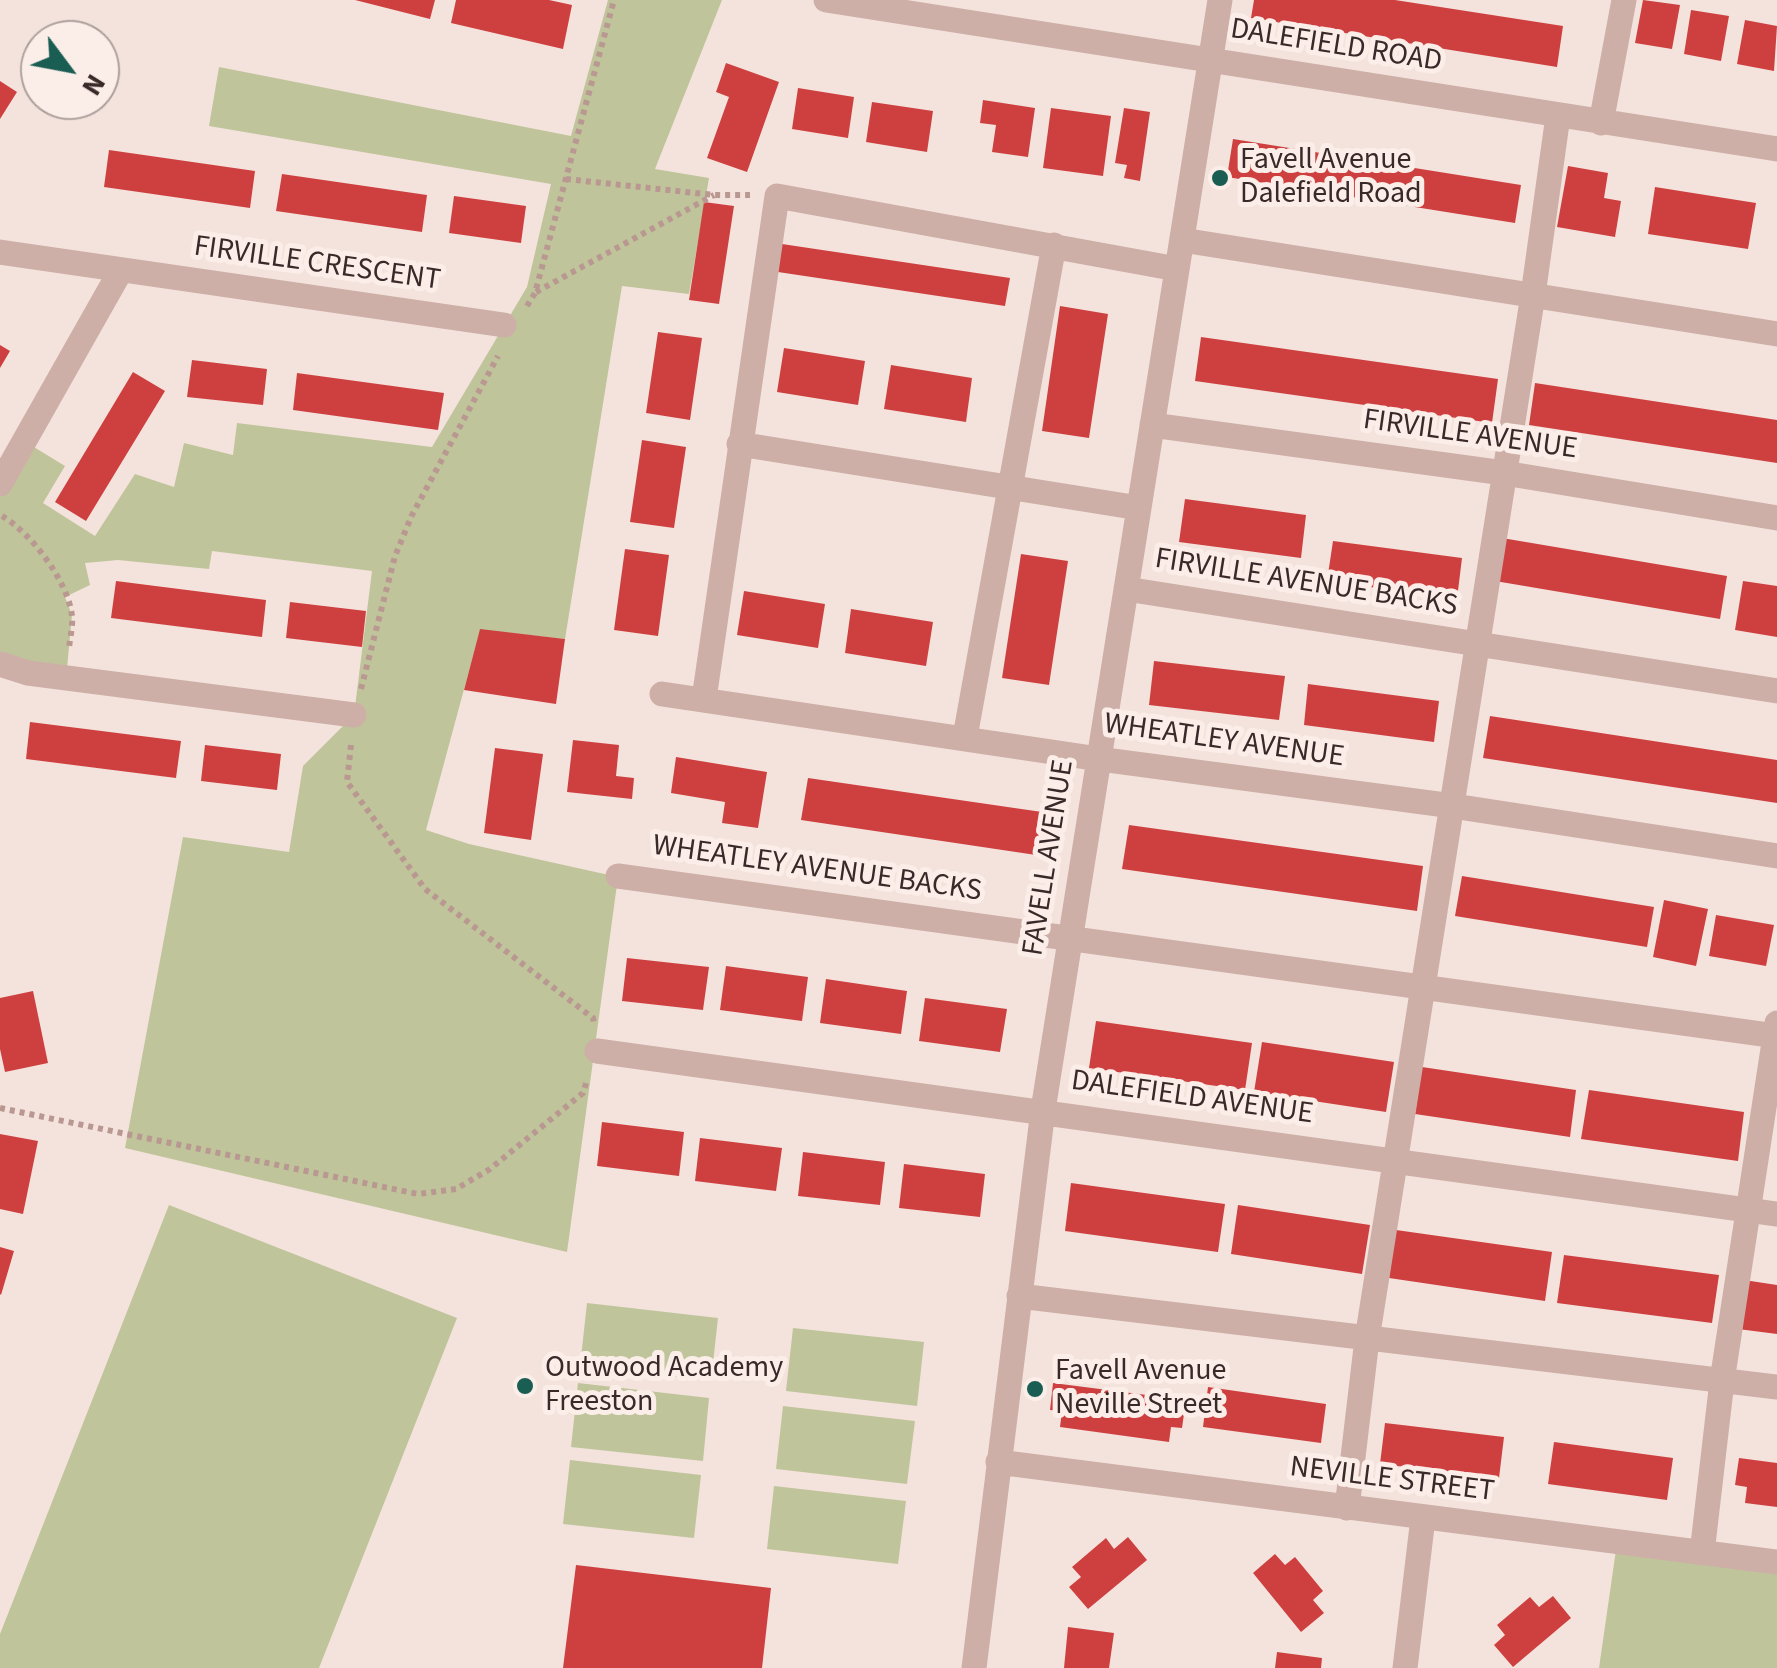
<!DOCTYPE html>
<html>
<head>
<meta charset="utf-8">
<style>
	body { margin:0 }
	#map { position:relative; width:1777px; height:1668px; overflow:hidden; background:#f4e3dc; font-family:"Source Sans 3",sans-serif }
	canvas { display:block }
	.north { position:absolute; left:20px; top:20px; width:100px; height:100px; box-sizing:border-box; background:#fbeee9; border:2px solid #ad9f9c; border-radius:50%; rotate:122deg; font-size:28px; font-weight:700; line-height:40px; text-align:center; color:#392928 }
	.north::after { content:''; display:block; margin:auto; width:35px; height:45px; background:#1a5d52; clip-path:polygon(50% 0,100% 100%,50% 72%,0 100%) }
</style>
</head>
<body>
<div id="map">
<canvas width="1777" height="1668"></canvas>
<div class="north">N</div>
</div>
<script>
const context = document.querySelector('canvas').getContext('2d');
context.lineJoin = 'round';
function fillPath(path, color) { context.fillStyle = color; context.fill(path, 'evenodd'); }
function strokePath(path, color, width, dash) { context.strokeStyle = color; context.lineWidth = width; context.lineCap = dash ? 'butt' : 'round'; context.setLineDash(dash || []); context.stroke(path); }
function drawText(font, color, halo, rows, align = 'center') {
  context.font = font + ' "Source Sans 3",sans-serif'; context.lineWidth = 10; context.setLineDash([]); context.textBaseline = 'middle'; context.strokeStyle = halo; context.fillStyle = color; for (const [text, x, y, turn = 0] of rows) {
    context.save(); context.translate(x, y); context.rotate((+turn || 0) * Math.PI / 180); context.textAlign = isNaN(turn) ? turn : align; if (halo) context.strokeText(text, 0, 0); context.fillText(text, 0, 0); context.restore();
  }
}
fillPath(new Path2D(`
	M608 0H722L655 169 709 178 689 294 622 286 565 639 480 630 426 830 469 844 618 877 567 1252 125 1148 183 837 289 852 303 766 354 715 372 571 212 551 209 569 118 560 85 563 90 585 65 597 72 615 66 679 0 664V484L24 441 65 466 43 503 95 536 135 474 174 487 184 443 233 455 237 423 432 447 527 287 551 184 209 126 219 67 571 136Z
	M169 1205 457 1318 319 1668H0V1634Z
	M587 1303 718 1318 711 1381 580 1366Z
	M793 1328 924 1342 917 1406 786 1391Z
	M578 1383 709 1398 703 1461 571 1447Z
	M783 1406 915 1421 907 1484 776 1469Z
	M570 1460 701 1475 694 1538 563 1524Z
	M774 1486 906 1501 898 1564 767 1549Z
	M1617 1543 1777 1562V1668H1599Z`), '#c0c49b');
fillPath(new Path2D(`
	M355 0H435L430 19Z
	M456 0H549L572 5 563 49 451 23Z
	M1254 0H1395L1563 26 1557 67 1251 18Z
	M1643 0 1680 5 1672 49 1635 43Z
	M1691 10 1729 16 1721 61 1684 54Z
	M1745 20 1777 26 1774 71 1737 64Z
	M726 63 779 82 747 172 707 158 729 97 716 92Z
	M0 81 17 92 0 119Z
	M798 88 854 97 848 138 792 129Z
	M983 100 1035 108 1028 157 992 152 996 125 980 123Z
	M872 102 933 111 927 152 866 142Z
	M1051 108 1111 116 1103 176 1043 168Z
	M1124 108 1150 112 1140 181 1124 178 1127 165 1115 163Z
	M1233 139 1521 185 1515 223 1227 177Z
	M109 150 255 171 250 208 104 187Z
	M1568 166 1608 173 1604 198 1621 201 1615 237 1557 227Z
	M282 174 427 195 422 232 276 211Z
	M1655 187 1756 203 1748 249 1648 234Z
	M454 196 526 206 521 243 449 233Z
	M704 202 734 206 719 304 689 300Z
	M782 244 1010 278 1005 306 778 272Z
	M1060 306 1108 314 1089 438 1042 431Z
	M658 332 702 338 690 420 646 413Z
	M1201 337 1498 379 1492 423 1195 381Z
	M0 345 10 351 0 368Z
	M784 348 865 361 858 405 777 392Z
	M192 360 267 369 263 405 187 397Z
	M891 365 972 378 966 422 884 409Z
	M133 372 165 391 86 521 55 502Z
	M297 373 444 393 438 430 293 410Z
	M1535 383 1777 420V463L1529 425Z
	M642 440 686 447 674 528 630 522Z
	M1185 499 1306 515 1301 558 1179 542Z
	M1502 538 1727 576 1720 619 1495 581Z
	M1333 541 1462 558 1457 599 1327 581Z
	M625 549 669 555 658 636 614 630Z
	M1021 554 1068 561 1049 685 1002 678Z
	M116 581 266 600 262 637 111 618Z
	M1743 581 1777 586V637L1735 630Z
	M744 591 825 604 818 648 737 635Z
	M290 602 366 611 362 647 286 638Z
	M851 609 933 622 926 666 845 653Z
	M480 629 565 639 556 704 464 690Z
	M1154 661 1285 676 1279 720 1149 705Z
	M1308 684 1439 701 1434 742 1304 725Z
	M1490 716 1777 760V803L1483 758Z
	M30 722 181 741 176 778 26 759Z
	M573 740 619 745 616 776 634 778 632 799 567 792Z
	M205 745 281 754 277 790 201 781Z
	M495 748 543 754 531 840 484 833Z
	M676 757 767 772 758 828 722 823 725 802 671 793Z
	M808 778 1042 812 1036 855 801 820Z
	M1129 825 1423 866 1417 911 1122 869Z
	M1462 876 1654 907 1647 947 1455 916Z
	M1664 900 1708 909 1696 966 1653 957Z
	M1716 915 1774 925 1766 966 1709 956Z
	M627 958 709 967 703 1010 622 1001Z
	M726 966 808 977 802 1021 720 1010Z
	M826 979 907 991 901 1034 820 1023Z
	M33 991 48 1063 5 1072 0 1049V998Z
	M925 998 1007 1009 1000 1052 919 1041Z
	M1096 1021 1252 1043 1245 1090 1089 1068Z
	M1262 1042 1394 1062 1386 1112 1254 1092Z
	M1422 1067 1576 1090 1570 1137 1415 1114Z
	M1589 1090 1744 1112 1738 1161 1581 1139Z
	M602 1122 684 1132 679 1176 597 1166Z
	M0 1134 38 1141 23 1214 0 1209Z
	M700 1138 782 1148 776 1191 695 1181Z
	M803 1152 885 1162 880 1205 798 1196Z
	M904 1164 985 1174 980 1217 899 1208Z
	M1071 1183 1225 1204 1218 1252 1065 1231Z
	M1238 1205 1370 1225 1362 1274 1231 1254Z
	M1396 1230 1552 1252 1545 1301 1389 1278Z
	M0 1247 14 1251 1 1295 0 1294Z
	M1564 1255 1719 1275 1712 1323 1557 1303Z
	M1744 1280 1777 1285V1334L1738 1329Z
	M1053 1383 1186 1400 1182 1428 1171 1427 1169 1442 1060 1427 1062 1411 1050 1410Z
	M1208 1387 1326 1404 1321 1443 1203 1427Z
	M1385 1423 1504 1437 1499 1478 1380 1464Z
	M1554 1442 1673 1458 1667 1500 1548 1484Z
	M1739 1458 1777 1463V1507L1745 1503 1747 1487 1735 1485Z
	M1128 1537 1147 1560 1088 1609 1069 1587 1081 1577 1072 1567 1106 1538 1114 1549Z
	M1275 1554 1285 1565 1295 1557 1323 1591 1313 1600 1324 1613 1301 1632 1253 1573Z
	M576 1565 771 1588 762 1668H563Z
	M1553 1596 1571 1618 1513 1667 1494 1645 1505 1635 1497 1625 1530 1597 1539 1607Z
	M1068 1627 1114 1633 1109 1668H1064Z
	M1277 1652 1322 1658 1321 1668H1275Z`), '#ce4040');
strokePath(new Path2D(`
	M566 179 714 195H750
	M536 292 714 195
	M527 306 535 293 614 0
	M2 516C31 533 68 581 72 616 73 626 70 638 69 648
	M361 689 395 556 412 515 498 356
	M351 745 347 782 425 889 593 1018 594 1024
	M0 1108 418 1194 456 1189 490 1169 583 1093 587 1080`), '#b99891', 6, [5, 5]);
strokePath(new Path2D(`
	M826 0 1777 149
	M1601 123 1624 0
	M1182 240 1777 334
	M0 252 504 325
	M1152 425 1504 473 1777 518
	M739 444 1139 508
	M0 484 121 270
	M1126 589 1777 691
	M0 664 28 673 354 715
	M662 694 1099 759 1453 806 1777 856
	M704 699 777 196 1177 269
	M965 737 1054 245
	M618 876 1777 1036
	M597 1051 1777 1214
	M1019 1296 1777 1387
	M998 1462 1777 1562
	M1347 1508 1367 1339 1533 295 1558 116
	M1702 1553 1722 1381 1777 1023
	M974 1668 1043 1110 1220 0
	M1405 1668 1423 1518`), '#cdafa7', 25);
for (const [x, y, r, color] of [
	[1220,178,10,"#1a5d52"],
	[525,1386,10,"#1a5d52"],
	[1035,1389,10,"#1a5d52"]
]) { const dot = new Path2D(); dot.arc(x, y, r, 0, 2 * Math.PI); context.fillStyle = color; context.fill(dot); strokePath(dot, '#fbeee9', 4); }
drawText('30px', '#392928', '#fbeee9', [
	["DALEFIELD ROAD",1336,47,9],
	["FIRVILLE CRESCENT",317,265,8],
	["FIRVILLE AVENUE",1470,436,8],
	["FIRVILLE AVENUE BACKS",1306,584,9],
	["WHEATLEY AVENUE",1224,742,8],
	["FAVELL AVENUE",1050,858,-81],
	["WHEATLEY AVENUE BACKS",817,870,8],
	["DALEFIELD AVENUE",1192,1099,8],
	["NEVILLE STREET",1392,1481,7]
]);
drawText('30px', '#392928', '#fbeee9', [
	["Favell Avenue",1240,161],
	["Dalefield Road",1240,195],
	["Outwood Academy",545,1369],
	["Freeston",545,1403],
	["Favell Avenue",1055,1372],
	["Neville Street",1055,1406]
], 'left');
</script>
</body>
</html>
